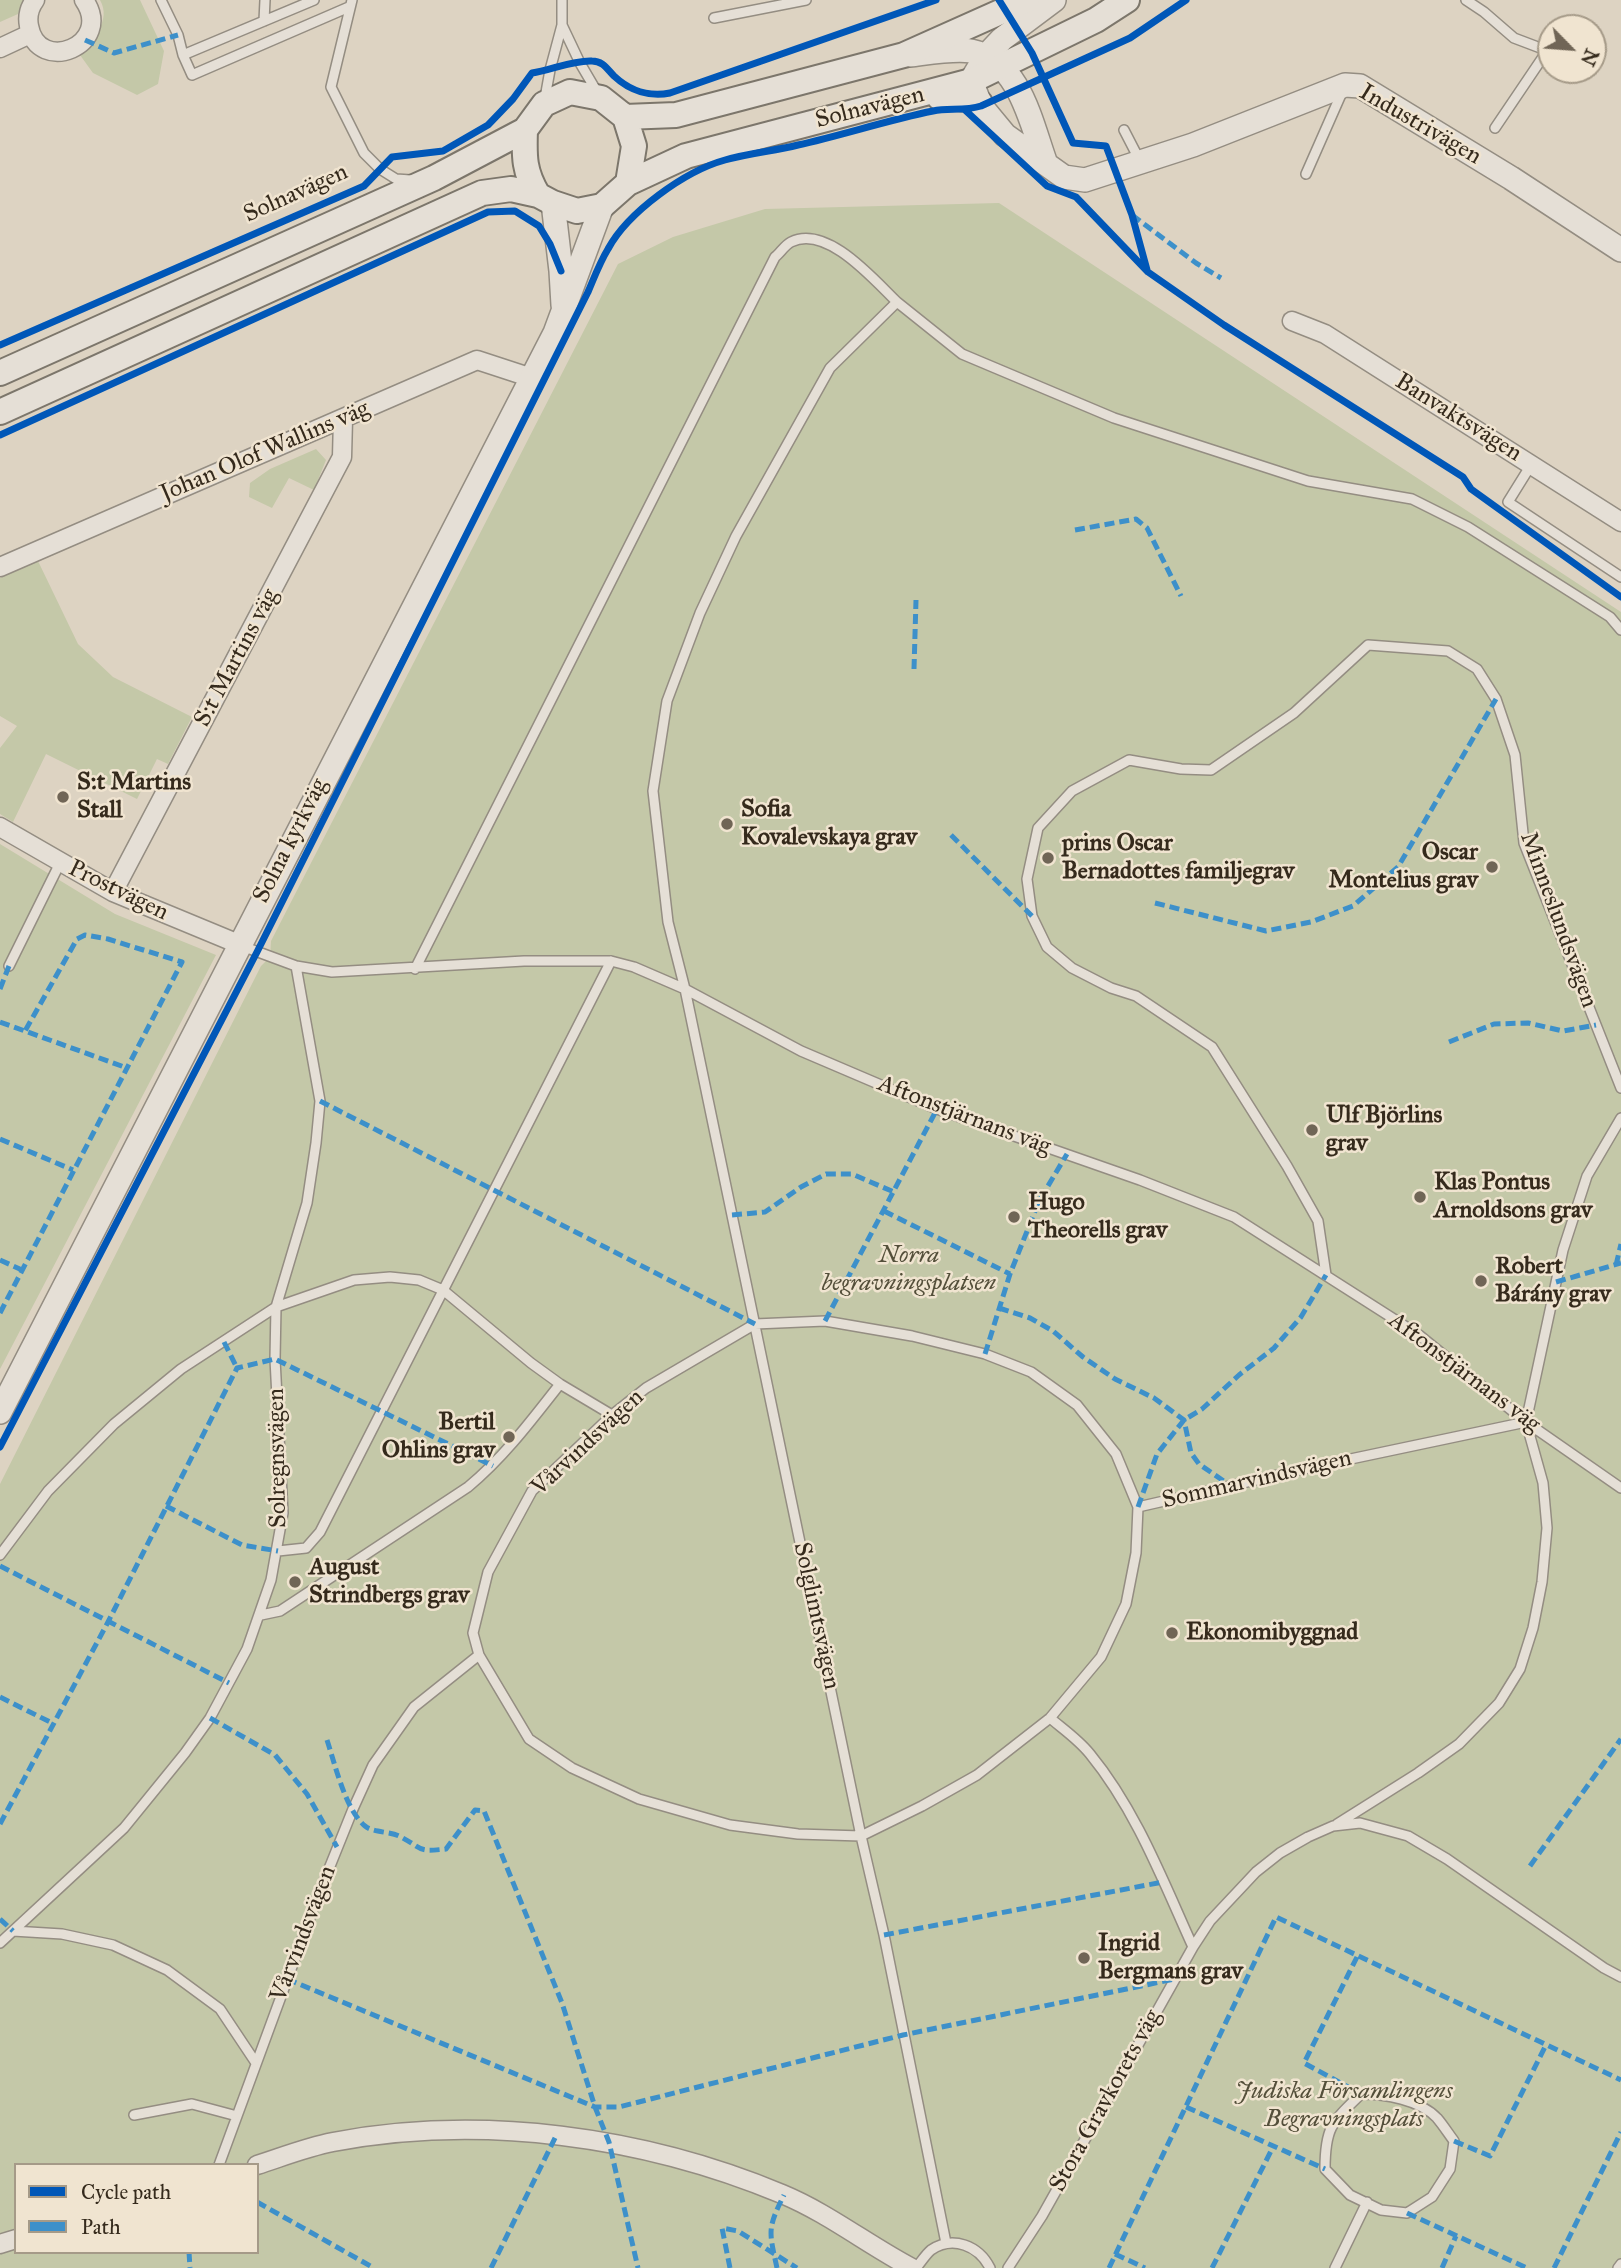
<!DOCTYPE html>
<html>
<head>
<meta charset="utf-8">
<style>
	body { margin:0 }
	#map { position:relative; width:1621px; height:2268px; overflow:hidden; background:#ddd3c2; font-family:"IM FELL Great Primer",serif }
	canvas { display:block }
	.legend { position:absolute; left:14px; top:2163px; width:245px; height:91px; box-sizing:border-box; background:#f0e4d0; border:2px solid #a59a88; margin:0; padding:9px 12px; list-style:none; font-size:21px; color:#352a1c }
	.legend li { display:flex; align-items:center; gap:14px; height:35px }
	.legend b { width:35px; border:2px solid #a59a88 }
	.north { position:absolute; left:1537px; top:14px; width:70px; height:70px; box-sizing:border-box; background:#f0e4d0; border:2px solid #a59a88; border-radius:50%; rotate:115deg; font-size:19px; font-weight:700; line-height:28px; text-align:center; color:#352a1c }
	.north::after { content:''; display:block; margin:auto; width:24px; height:32px; background:#706556; clip-path:polygon(50% 0,100% 100%,50% 72%,0 100%) }
</style>
</head>
<body>
<div id="map">
<canvas width="1621" height="2268"></canvas>
<ul class="legend">
<li><b style="height:9px;background:#0057b8"></b>Cycle path</li>
<li><b style="height:9px;background:#3d90ca"></b>Path</li>
</ul>
<div class="north">N</div>
</div>
<script>
const context = document.querySelector('canvas').getContext('2d');
context.lineJoin = 'round';
function fillPath(path, color) { context.fillStyle = color; context.fill(path, 'evenodd'); }
function strokePath(path, color, width, dash) { context.strokeStyle = color; context.lineWidth = width; context.lineCap = dash ? 'butt' : 'round'; context.setLineDash(dash || []); context.stroke(path); }
function drawText(font, color, halo, rows, align = 'center') {
  context.font = font + ' "IM FELL Great Primer",serif'; context.lineWidth = 5; context.setLineDash([]); context.textBaseline = 'middle'; context.strokeStyle = halo; context.fillStyle = color; for (const [text, x, y, turn = 0] of rows) {
    context.save(); context.translate(x, y); context.rotate((+turn || 0) * Math.PI / 180); context.textAlign = isNaN(turn) ? turn : align; if (halo) context.strokeText(text, 0, 0); context.fillText(text, 0, 0); context.restore();
  }
}
fillPath(new Path2D(`
	M0 0H23L18 14 0 22Z
	M100 0H140L164 51 158 84 137 95 93 73 80 55C92 39 112 21 100 0Z
	M999 203 1621 612V2268H0V1484L261 966 270 957 271 941 618 264 673 237 765 209ZM16 2165H257V2252H16Z
	M316 449 326 460 314 490 289 478 272 508 249 497 250 483 270 469Z
	M38 561 78 644 113 677 192 717 168 764 157 759 137 799 46 754 13 822 0 814V748L17 726 0 716V578Z
	M0 844 115 914 216 955 0 1369Z`), '#c4c8a8');
const service = new Path2D(`
	M161 0 178 35 183 55 192 75 349 7
	M352 0 331 87 364 153 380 169 396 179 411 180
	M1466 0 1484 12 1514 38 1551 52
	M714 18 806 0
	M264 21 265 0
	M562 25 580 63 597 92
	M183 55 314 0
	M545 98 550 70 562 25V0
	M1495 128 1547 51
	M1124 130 1140 161
	M1306 174 1343 90
	M1531 465 1508 502 1621 577
	M242 946 296 966 332 972 524 961H611L634 967 685 989 801 1051 937 1109 1140 1180 1234 1217 1419 1335 1526 1422 1621 1488
	M9 966 60 863
	M415 969 775 257C780 253 785 245 791 242 827 224 874 280 897 302
	M1326 1275 1318 1221 1287 1166 1212 1047 1136 996 1111 988 1072 968 1047 947 1032 916 1027 879 1038 828 1072 791 1129 760 1181 769 1211 770 1294 713 1368 645 1448 651 1477 669 1496 699 1515 755 1524 843 1621 1088
	M278 1551 306 1548 320 1532 611 961
	M0 1555 48 1491 114 1424 181 1369 276 1307 354 1280 390 1277 419 1280 443 1290 531 1363 560 1384 612 1415
	M261 1615 280 1611 468 1487C504 1457 531 1421 560 1384
	M479 1655 529 1739 572 1768 639 1799 730 1825 798 1834 861 1836 922 1806 977 1775 1050 1718 1101 1657 1126 1604 1136 1553 1138 1507 1308 1468 1526 1422
	M1050 1718C1063 1729 1079 1740 1090 1754 1136 1810 1163 1881 1193 1947
	M1337 1824 1418 1773 1459 1744 1499 1703 1520 1669 1533 1628 1542 1582 1547 1528 1543 1483 1526 1422 1563 1250 1587 1176 1621 1118
	M13 1931 62 1934 113 1945 167 1970 220 2009 256 2063
	M0 1943 124 1828 185 1753 210 1718 247 1649 271 1580 283 1513 275 1359 276 1307 307 1203 316 1143 320 1101 296 966
	M1361 2094C1385 2094 1420 2100 1437 2118 1443 2125 1448 2133 1454 2141L1450 2169 1432 2197 1407 2213 1381 2210 1350 2195 1325 2169C1325 2127 1332 2122 1361 2094Z
	M134 2115 192 2104 237 2116
	M219 2165 318 1896 353 1809 373 1765 414 1707 479 1655 473 1633 488 1572 532 1491 612 1415 646 1388 755 1324 825 1321 912 1336 985 1354 1031 1372 1077 1405 1116 1454 1138 1507
	M946 2243 884 1935 861 1836 685 989 668 922 653 791 667 701 700 613 736 536 830 368 897 302 962 354 1114 418 1308 481 1412 499 1468 527 1610 617 1621 630
	M916 2268C921 2262 926 2254 931 2250 953 2235 979 2246 990 2268
	M1008 2268 1042 2216 1193 1947 1210 1921 1256 1872 1280 1853 1308 1837 1333 1826 1360 1823 1408 1836 1447 1859 1604 1968 1621 1977
	M1335 2268 1367 2202
	M1618 2268 1621 2264`);
const minor = new Path2D(`
	M35 0C29 8 27 16 29 26 38 76 115 45 84 0
	M0 48 30 34
	M1292 321 1325 334 1621 522
	M0 567 477 360 532 378
	M0 827 113 892 241 945
	M113 892 342 457 343 419
	M257 2165C282 2157 307 2147 333 2142 481 2114 643 2136 782 2194 828 2213 868 2245 912 2268
	M0 2244 16 2239`);
const tertiary = new Path2D(`
	M1054 0 1002 39 986 56 971 81 981 106 1005 135 1064 177 1085 180 1193 145 1345 85 1360 86 1511 178 1621 250
	M910 55C927 53 955 48 971 51 1020 61 1031 123 1046 164
	M553 203 561 271 563 305
	M0 1412 555 333 602 206`);
const secondary = new Path2D(`
	M939 97 970 99 980 103
	M625 117 676 115 904 55 1027 0
	M525 130C524 157 524 172 538 195
	M0 373 434 178 525 130 544 104 570 92 601 98 625 117 634 146 628 183
	M0 412 482 193 511 189 538 195 553 203 577 211 602 206 628 183 686 156 971 81 1096 20 1127 0`);
strokePath(service, '#948d82', 12);
strokePath(minor, '#948d82', 21);
strokePath(tertiary, '#948d82', 26);
strokePath(secondary, '#7c766b', 28);
strokePath(service, '#e5dfd6', 9);
strokePath(minor, '#e5dfd6', 18);
strokePath(tertiary, '#e5dfd6', 23);
strokePath(secondary, '#e5dfd6', 24);
strokePath(new Path2D(`
	M85 40 114 53 178 35
	M1132 215 1196 263 1221 278
	M1075 530 1136 519 1147 528 1181 596
	M914 669 916 600
	M951 835 1032 916
	M1155 903 1266 931 1311 922 1353 906 1398 867 1496 699
	M0 989 9 966
	M0 1022 127 1068
	M1449 1042 1494 1024 1528 1023 1563 1031 1596 1025
	M320 1101 755 1324
	M0 1139 73 1170
	M884 1211 1010 1274
	M732 1215 765 1212 801 1187 826 1174H852L894 1192
	M0 1260 22 1270
	M1616 1265 1621 1244
	M1556 1282 1621 1263
	M999 1308 1030 1318 1053 1331 1083 1357 1115 1379 1154 1398 1184 1420 1191 1453 1199 1464 1231 1486
	M0 1313 182 962 108 939 85 935 77 939 25 1031
	M825 1321 937 1109
	M224 1342 237 1368
	M985 1354 1010 1274 1039 1201 1067 1154
	M166 1506 242 1545 278 1551
	M1138 1507 1157 1454 1184 1420 1202 1409 1239 1375 1274 1348 1301 1317 1326 1275
	M0 1566 229 1683
	M0 1697 52 1723
	M210 1718 275 1755 307 1794 337 1847
	M327 1740C335 1764 345 1809 365 1826 373 1833 391 1831 401 1837 425 1850 417 1852 446 1849L475 1810 484 1811 562 2003 595 2107 609 2142 638 2268
	M0 1824 108 1622 237 1368 275 1359 493 1466
	M1530 1866 1621 1739
	M0 1919 13 1931
	M884 1935 1163 1882
	M1357 1957 1304 2063 1361 2094
	M287 1979 595 2107H619L903 2035 1175 1979
	M1186 2107 1325 2169
	M1454 2141 1490 2156 1546 2045
	M257 2202 374 2268
	M1407 2213 1527 2268
	M189 2252 190 2268
	M1115 2254 1145 2268
	M491 2268 556 2136
	M730 2268 722 2228 738 2231 797 2268
	M777 2268C769 2231 767 2229 784 2195
	M1109 2268 1276 1917 1621 2080
	M1212 2268 1273 2147
	M1442 2268 1456 2236
	M1554 2268 1621 2132`), '#3d90ca', 5, [10, 5]);
strokePath(new Path2D(`
	M999 0 1032 53 1073 143 1106 146 1132 215 1147 270
	M965 110 1047 186 1076 197 1148 272 1224 325 1463 477 1471 489 1621 597
	M0 345 364 186 392 157 443 151 488 125 513 99 532 73C551 70 573 60 592 61 603 61 607 69 614 76 630 91 650 97 670 93L936 0
	M0 435 488 212 515 211 539 226 550 244 561 271
	M0 1447 257 952 588 292C594 278 600 262 608 249 628 212 685 171 725 160 749 153 774 151 798 145 843 135 888 120 933 111 949 108 965 111 981 106L1130 38 1186 0`), '#0057b8', 7);
for (const [x, y, r, color] of [
	[63,797,7,"#706556"],
	[727,824,7,"#706556"],
	[1048,858,7,"#706556"],
	[1492,867,7,"#706556"],
	[1312,1130,7,"#706556"],
	[1420,1197,7,"#706556"],
	[1014,1217,7,"#706556"],
	[1481,1281,7,"#706556"],
	[509,1437,7,"#706556"],
	[295,1582,7,"#706556"],
	[1172,1633,7,"#706556"],
	[1084,1958,7,"#706556"]
]) { const dot = new Path2D(); dot.arc(x, y, r, 0, 2 * Math.PI); context.fillStyle = color; context.fill(dot); strokePath(dot, '#f0e4d0', 2.5); }
drawText('24px', '#352a1c', '#f0e4d0', [
	["Solnavägen",870,108,-14],
	["Industrivägen",1420,125,30],
	["Solnavägen",296,194,-24],
	["Banvaktsvägen",1458,418,32],
	["Johan Olof Wallins väg",265,452,-23],
	["S:t Martins väg",237,658,-62],
	["Solna kyrkväg",291,841,-63],
	["Prostvägen",118,891,26],
	["Minneslundsvägen",1558,920,70],
	["Aftonstjärnans väg",964,1116,21],
	["Aftonstjärnans väg",1464,1373,37],
	["Vårvindsvägen",588,1443,-43],
	["Solregnsvägen",278,1458,-91],
	["Sommarvindsvägen",1257,1480,-13],
	["Solglimtsvägen",816,1616,78],
	["Vårvindsvägen",304,1934,-69],
	["Stora Gravkorets väg",1106,2101,-61]
]);
drawText('bold 24px', '#352a1c', '#f0e4d0', [
	["S:t Martins",77,783],
	["Stall",77,811],
	["Sofia",741,810],
	["Kovalevskaya grav",741,838],
	["prins Oscar",1062,844],
	["Bernadottes familjegrav",1062,872],
	["Oscar",1478,853,"right"],
	["Montelius grav",1478,881,"right"],
	["Ulf Björlins",1326,1116],
	["grav",1326,1144],
	["Klas Pontus",1434,1183],
	["Arnoldsons grav",1434,1211],
	["Hugo",1028,1203],
	["Theorells grav",1028,1231],
	["Robert",1495,1267],
	["Bárány grav",1495,1295],
	["Bertil",495,1423,"right"],
	["Ohlins grav",495,1451,"right"],
	["August",309,1568],
	["Strindbergs grav",309,1596],
	["Ekonomibyggnad",1186,1633],
	["Ingrid",1098,1944],
	["Bergmans grav",1098,1972]
], 'left');
drawText('italic 24px', '#544f3a', '#f0e4d0', [
	["Norra",909,1256],
	["begravningsplatsen",909,1284],
	["Judiska Församlingens",1344,2092],
	["Begravningsplats",1344,2120]
]);
</script>
</body>
</html>
